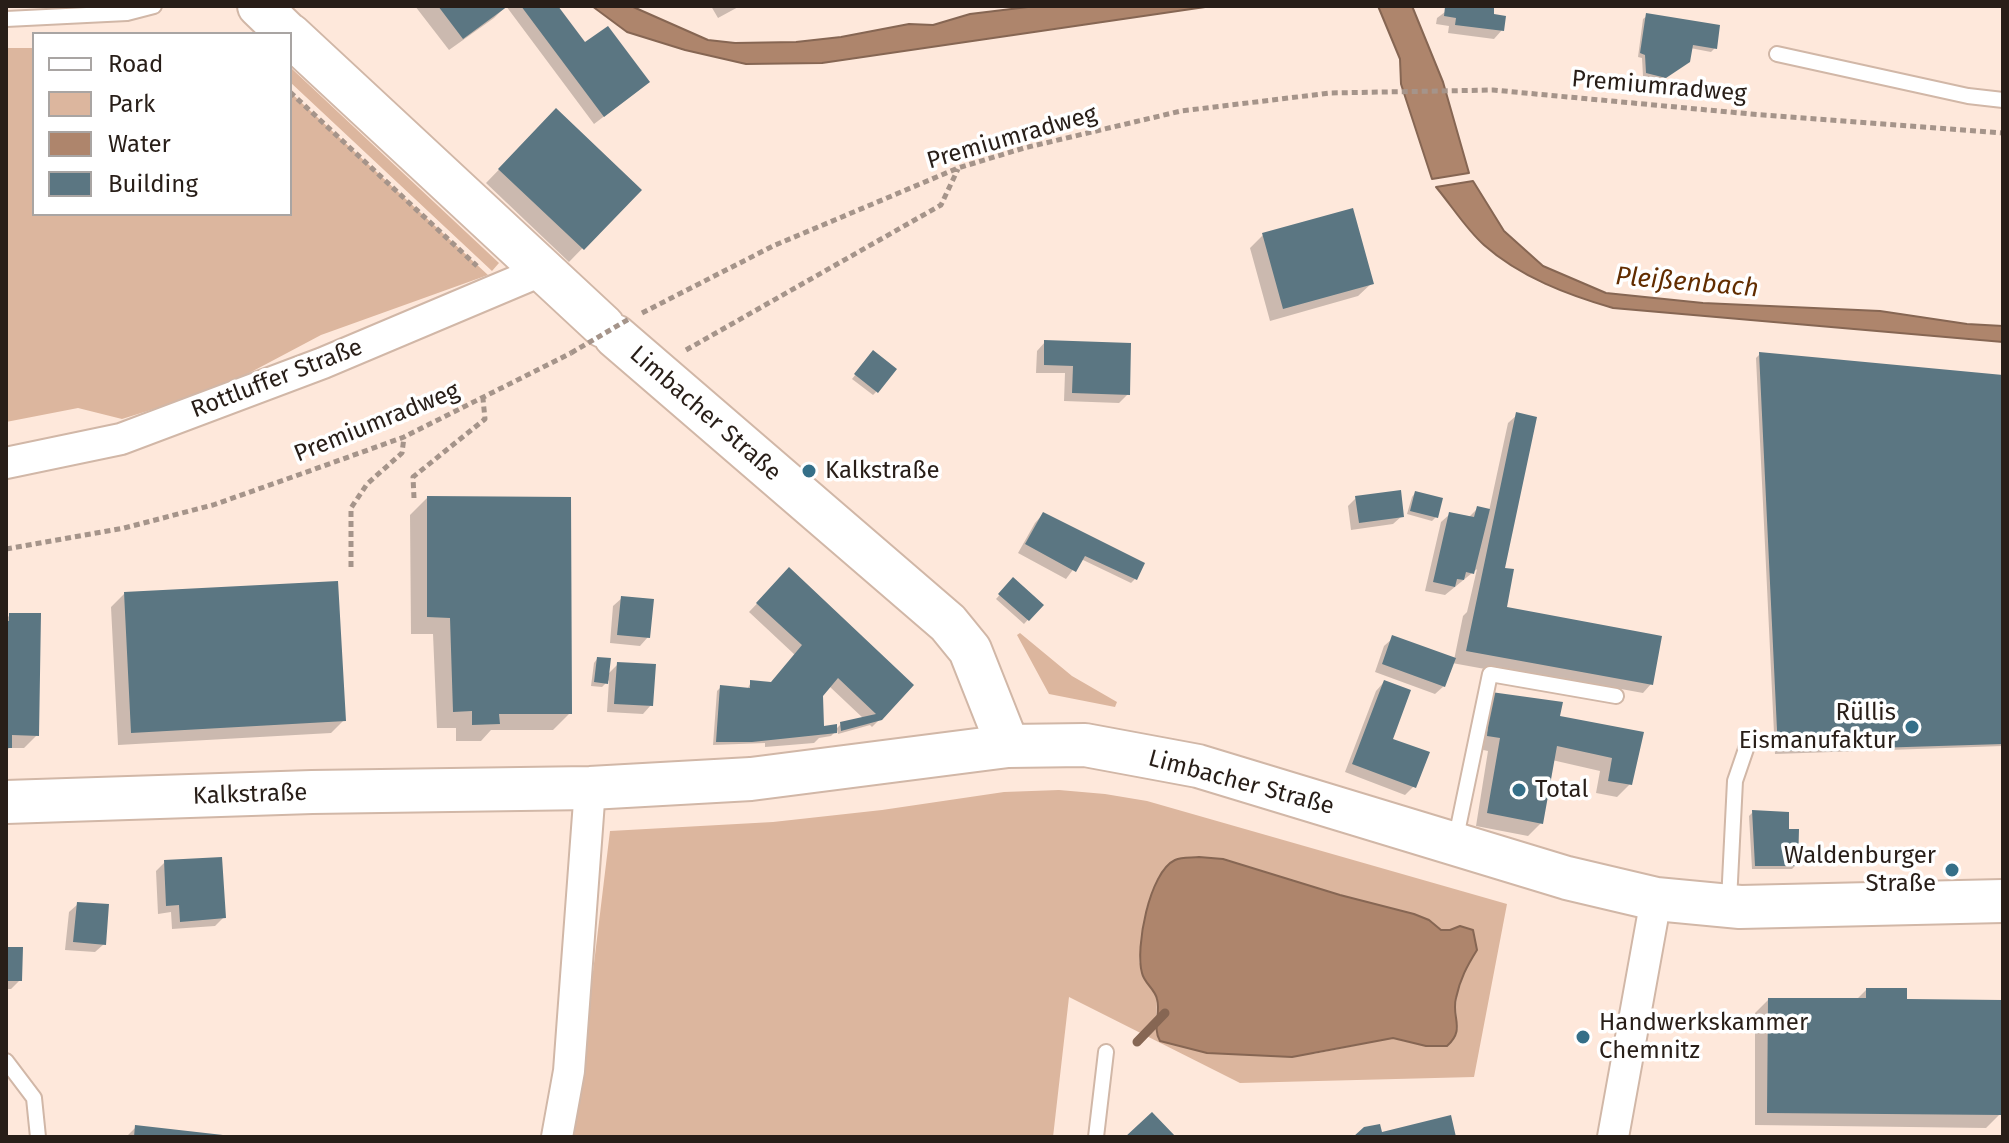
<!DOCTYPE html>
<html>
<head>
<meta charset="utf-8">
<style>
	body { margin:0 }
	#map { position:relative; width:2009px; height:1143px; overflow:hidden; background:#fee8db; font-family:"Fira Sans",sans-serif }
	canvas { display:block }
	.frame { position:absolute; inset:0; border:8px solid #281e18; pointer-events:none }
	.legend { position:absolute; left:32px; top:32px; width:260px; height:184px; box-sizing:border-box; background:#fff; border:2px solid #a9a5a3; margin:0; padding:10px 14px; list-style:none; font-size:24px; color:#281e18 }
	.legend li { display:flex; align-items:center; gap:16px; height:40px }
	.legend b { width:40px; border:2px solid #a9a5a3 }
</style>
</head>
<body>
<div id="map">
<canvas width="2009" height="1143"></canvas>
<div class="frame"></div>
<ul class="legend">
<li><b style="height:10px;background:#fff"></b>Road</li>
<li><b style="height:22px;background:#dcb69e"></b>Park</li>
<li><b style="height:22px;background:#ae856c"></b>Water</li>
<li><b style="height:22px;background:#5b7682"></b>Building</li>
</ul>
</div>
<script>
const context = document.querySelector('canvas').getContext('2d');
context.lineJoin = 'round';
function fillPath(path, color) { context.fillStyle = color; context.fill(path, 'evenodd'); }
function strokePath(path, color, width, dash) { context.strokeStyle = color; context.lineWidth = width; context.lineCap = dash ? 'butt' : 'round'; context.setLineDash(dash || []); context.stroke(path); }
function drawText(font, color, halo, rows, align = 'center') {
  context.font = font + ' "Fira Sans",sans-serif'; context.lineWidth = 7; context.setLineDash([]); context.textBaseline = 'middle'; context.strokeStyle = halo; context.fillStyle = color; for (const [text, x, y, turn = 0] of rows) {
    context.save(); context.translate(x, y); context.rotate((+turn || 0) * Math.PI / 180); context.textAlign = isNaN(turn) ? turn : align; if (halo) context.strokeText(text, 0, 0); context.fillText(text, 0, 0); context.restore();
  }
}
fillPath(new Path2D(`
	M6 48H34V214H290V92L488 275 321 335 221 388 122 419 78 408 6 422Z
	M290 67 499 263 492 271 290 82Z
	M1020 633 1072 676 1117 702 1115 707 1049 694 1017 635Z
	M1059 790 1105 794 1147 801 1507 904 1474 1077 1240 1083 1069 997 1053 1137H573L610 831 773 822 882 810 1004 792ZM1223 859 1340 895 1414 914 1429 920 1441 930H1450L1477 950C1458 980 1453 994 1458 1029L1426 1046 1393 1038 1313 1054 1156 1031 1157 995 1139 962 1147 906 1161 873 1168 865Z`), '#dcb69e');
const water = new Path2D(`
	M592 6H631L708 40 735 43 796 42 841 37 909 24 933 25 970 14 1036 6H1212L822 63 746 64 685 50 627 32Z
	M1378 6H1412L1443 82 1469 173 1432 179 1401 84 1400 59Z
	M1473 181 1504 231 1543 266 1606 293 1703 303 1880 311 1967 324 2003 326V342L1613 308C1568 295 1520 277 1484 245 1466 229 1452 206 1436 187Z
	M1199 857 1223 859 1340 895 1414 914 1429 920 1441 930H1450L1460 926 1473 930 1477 950C1467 966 1460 979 1456 998 1451 1018 1466 1029 1447 1046H1426L1393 1038 1292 1057 1207 1053 1160 1041C1152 1028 1161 1013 1157 999 1155 989 1144 983 1142 973 1135 949 1149 872 1175 860 1182 857 1192 858 1199 857Z`);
fillPath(water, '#ae856c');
strokePath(water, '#866653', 2);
fillPath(new Path2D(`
	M415 6H506L494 18 449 50Z
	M506 6H556L585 45 639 90 594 124Z
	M711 6H740L718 18Z
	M1453 6 1492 9 1491 16 1502 30 1494 39 1448 33 1449 26 1436 24 1437 18Z
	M1647 16 1715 48 1711 52 1690 48 1684 65 1661 81 1643 76 1642 58 1638 57 1643 19Z
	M543 124 639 190 569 262 486 183Z
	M1263 235 1372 283 1358 296 1270 321 1250 248Z
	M1045 342 1128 394 1119 403 1064 401 1065 373H1036L1037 351Z
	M1760 354 2003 376V746L1775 754 1756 358Z
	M870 356 876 392 873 395 852 379Z
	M1517 415 1502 569V608L1651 684 1643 693 1555 677 1551 681 1452 663 1444 686 1435 694 1375 672 1384 646 1393 638 1454 660 1463 616 1467 612 1477 569 1445 595 1425 591 1441 522 1450 514 1468 518 1478 508 1489 511 1508 423Z
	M1415 493 1436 517 1432 521 1407 514 1412 497Z
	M427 498 570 713 553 730H491L481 741H456V728H437L433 634H411L410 515Z
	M1356 498 1402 516 1393 524 1351 530 1348 506Z
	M1043 514 1135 579 1131 583 1081 559 1066 579 1018 553 1035 523Z
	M789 570 880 719 872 727 870 725 838 734 837 730 831 736 819 738 814 743 765 747V743L713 745 717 691 721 687 747 690 751 682 770 684 795 655 749 612ZM829 686 864 719 841 724 835 730 822 731 821 695Z
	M1013 580 1041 605 1024 624 996 599Z
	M124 594 344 720 331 733 118 745 111 607Z
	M622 598 648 637 640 646 610 643 613 606Z
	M10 615 37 735 24 748H9L6 751V619Z
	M597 659 607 675 618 664 651 705 643 714 607 712 609 680 602 687 591 686 594 663Z
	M1384 682 1390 740 1414 786 1405 795 1345 772 1376 691Z
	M1479 708 1558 718 1641 733 1630 784 1617 797 1596 793 1600 771 1552 760 1541 823 1528 836 1476 826 1488 751 1474 748Z
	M1753 812 1787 831 1796 865 1792 869H1752L1749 816Z
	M165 862 224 917 215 926 172 929 171 912 158 914 156 871Z
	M78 904 104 944 95 952 65 950 69 912Z
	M6 949 20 980 11 989H6Z
	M1866 990 1905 1001 2000 1114 1986 1128 1755 1125V1013L1768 1000H1856Z
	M136 1127 223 1137H126Z`), '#0003');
strokePath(new Path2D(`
	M1137 1042 1165 1013`), '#866653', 9);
fillPath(new Path2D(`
	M438 6H508L463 39Z
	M521 6H558L585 42 608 26 650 82 604 117Z
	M1454 6 1494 7V14L1506 16 1504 31 1455 25 1456 18 1444 16 1445 7 1454 8Z
	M1646 13 1720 25 1717 49 1693 45 1690 62 1666 78 1646 73 1645 55 1640 53Z
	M556 108 642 190 584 250 498 169Z
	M1353 208 1374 284 1283 309 1262 233Z
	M1044 340 1131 343 1130 395 1072 393 1073 366 1044 365Z
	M873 350 897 369 878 393 854 374Z
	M1759 352 2003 375V744L1778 751Z
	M1516 412 1537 417 1505 568 1514 569 1507 607 1662 636 1653 685 1466 651Z
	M1401 490 1404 517 1359 523 1355 496Z
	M1415 491 1443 498 1438 518 1410 511Z
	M427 496 571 497 572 714H499L500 724 472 725V711L453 712 450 618 427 617Z
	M1477 506 1490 509 1474 574 1466 572 1464 580 1457 579 1455 587 1433 582 1449 512 1474 517Z
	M1043 512 1145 563 1137 580 1085 556 1076 572 1025 544Z
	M789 567 914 685 882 720 841 731 840 722 876 714 838 678 823 696 824 726 837 724V733L752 742H716L720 685 750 688V680L771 682 802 645 756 603Z
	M1013 577 1044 605 1029 621 998 594Z
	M338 581 346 721 131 733 124 592Z
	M621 596 654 599 650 638 617 635Z
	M9 613H41L39 736 12 735V748H6V621H9Z
	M1392 635 1456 658 1445 687 1382 664Z
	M597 657 611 658 608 684 594 682Z
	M617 662 656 664 653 706 614 704Z
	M1384 680 1411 690 1393 739 1430 752 1416 788 1352 764Z
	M1491 692 1563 702 1560 716 1644 732 1632 785 1608 781 1612 758 1557 746 1543 824 1487 813 1500 738 1487 736Z
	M1752 810 1789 812V829H1799L1798 866H1755Z
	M222 857 226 918 180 922 179 905 166 906 164 860Z
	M77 902 109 904 106 945 73 942Z
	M6 947H23L22 981H6Z
	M1866 988H1907V999L2003 1000 2002 1115 1767 1113 1768 998H1866Z
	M1152 1112 1176 1137H1125Z
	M1451 1115 1456 1137H1353L1364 1127 1380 1124 1382 1132Z
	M135 1125 223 1135V1137H134Z`), '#5b7682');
const lane = new Path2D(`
	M6 19 127 13 154 6
	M1777 54 1968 96 2003 100
	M1455 842 1490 674 1616 696
	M1729 901 1735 781 1747 746
	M6 1061 34 1098 38 1137
	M1096 1137 1106 1052`);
const street = new Path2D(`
	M6 463 121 439 323 363 541 271
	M557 1137 569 1071 590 788
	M1613 1137 1656 899`);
const secondary = new Path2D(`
	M259 6 288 34
	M290 35 603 326
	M615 336 948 623 970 650 1008 746
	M6 802 312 792 590 788 751 779 1008 746 1085 745 1198 766 1567 878 1656 899 1740 907 2003 901`);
strokePath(lane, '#d1b7a7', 18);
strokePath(street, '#d1b7a7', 34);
strokePath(secondary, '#d1b7a7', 46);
strokePath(new Path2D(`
	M290 92 477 266
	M642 313 773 246 958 168 1024 148 1181 111 1330 93 1493 90 1751 114 2003 133
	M686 350 941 205 958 169
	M414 498 413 477 485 419 483 399
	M6 549 124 528 213 505 301 474 404 437 571 353
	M351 567V508L367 484 402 453 404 437`), '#a5948a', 5, [6, 4]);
strokePath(lane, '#fff', 14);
strokePath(street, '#fff', 30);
strokePath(secondary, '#fff', 42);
strokePath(new Path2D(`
	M571 353 629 319`), '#a5948a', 5, [6, 4]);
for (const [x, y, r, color] of [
	[809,471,8,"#356f88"],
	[1912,727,8,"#356f88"],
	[1519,790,8,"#356f88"],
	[1952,870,8,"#356f88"],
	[1583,1037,8,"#356f88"]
]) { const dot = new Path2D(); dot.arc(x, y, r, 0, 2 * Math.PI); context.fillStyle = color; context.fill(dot); strokePath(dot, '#fff', 3); }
drawText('24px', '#281e18', '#fff', [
	["Premiumradweg",1659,87,5],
	["Premiumradweg",1012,138,-16],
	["Rottluffer Straße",277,379,-21],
	["Limbacher Straße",705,414,41],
	["Premiumradweg",377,423,-22],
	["Limbacher Straße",1241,783,15],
	["Kalkstraße",250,795,-2]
]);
drawText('24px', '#281e18', '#fff', [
	["Kalkstraße",825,471],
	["Rüllis",1896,713,"right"],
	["Eismanufaktur",1896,741,"right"],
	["Total",1535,790],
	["Waldenburger",1936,856,"right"],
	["Straße",1936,884,"right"],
	["Handwerkskammer",1599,1023],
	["Chemnitz",1599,1051]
], 'left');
drawText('italic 26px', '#622d00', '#fff', [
	["Pleißenbach",1687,283,5]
]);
</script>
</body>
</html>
